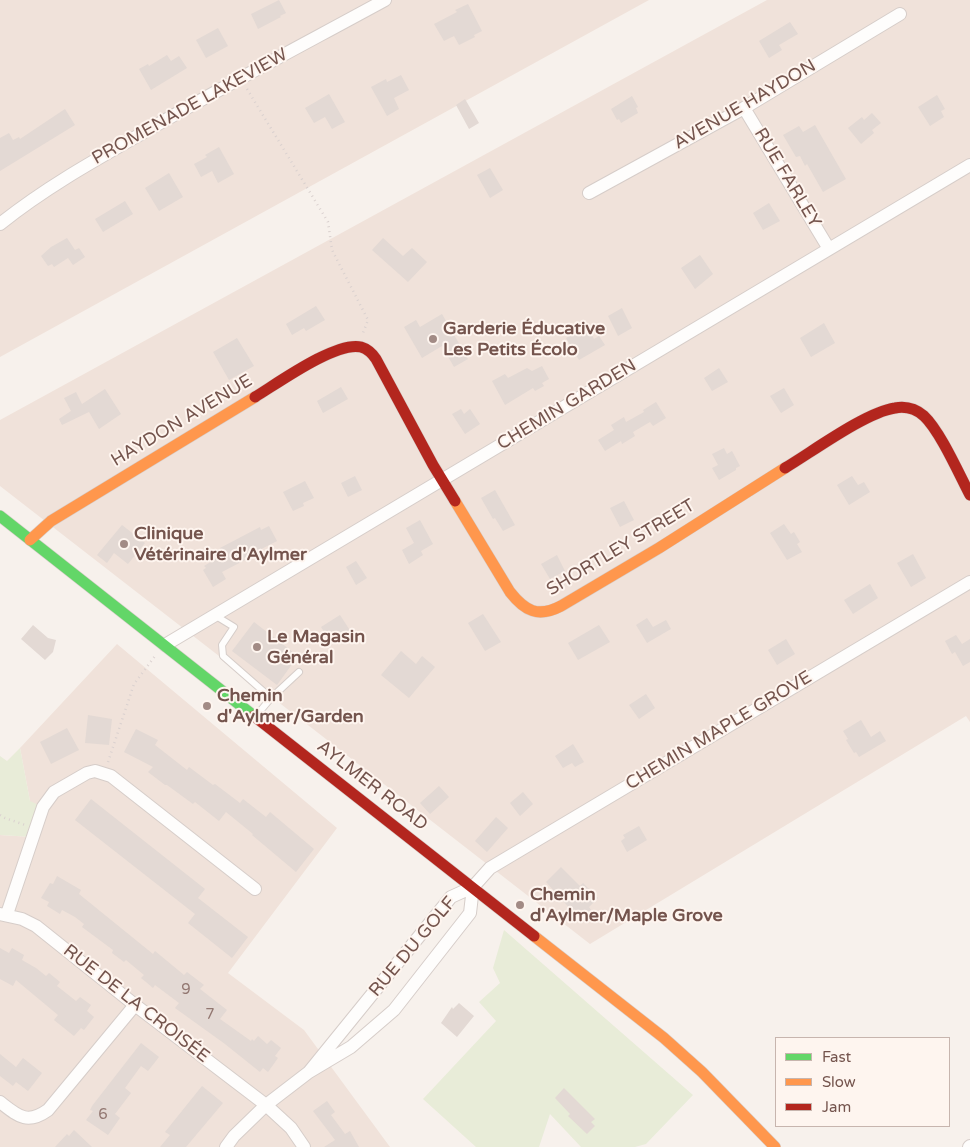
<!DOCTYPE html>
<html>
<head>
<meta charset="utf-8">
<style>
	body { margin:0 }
	#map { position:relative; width:970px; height:1147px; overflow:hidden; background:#f7f1ec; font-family:"Varela Round",sans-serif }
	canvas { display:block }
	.legend { position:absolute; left:775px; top:1037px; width:175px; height:90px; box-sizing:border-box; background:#fef5ef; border:1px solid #c7b5ae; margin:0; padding:6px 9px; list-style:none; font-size:15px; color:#74544d }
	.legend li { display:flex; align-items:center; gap:10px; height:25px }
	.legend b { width:25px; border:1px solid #c7b5ae }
</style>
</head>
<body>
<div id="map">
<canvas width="970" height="1147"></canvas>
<ul class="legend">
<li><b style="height:6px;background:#63d668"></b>Fast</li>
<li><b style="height:6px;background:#ff974d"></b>Slow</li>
<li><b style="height:6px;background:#b3261e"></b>Jam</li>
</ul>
</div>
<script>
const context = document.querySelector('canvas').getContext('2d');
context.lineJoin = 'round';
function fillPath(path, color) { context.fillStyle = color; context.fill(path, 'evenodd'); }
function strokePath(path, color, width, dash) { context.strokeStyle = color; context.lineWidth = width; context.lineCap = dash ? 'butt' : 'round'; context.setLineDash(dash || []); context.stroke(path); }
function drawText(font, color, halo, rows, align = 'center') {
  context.font = font + ' "Varela Round",sans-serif'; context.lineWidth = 4; context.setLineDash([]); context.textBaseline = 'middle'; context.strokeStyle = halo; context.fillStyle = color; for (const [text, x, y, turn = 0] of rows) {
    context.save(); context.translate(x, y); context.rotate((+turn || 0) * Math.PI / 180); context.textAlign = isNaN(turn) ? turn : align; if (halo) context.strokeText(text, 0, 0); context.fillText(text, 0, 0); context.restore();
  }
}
fillPath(new Path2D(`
	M0 0H649L0 357Z
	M767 0H970V722L966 716 590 944 0 486V420Z
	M117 644 337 828 228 973 304 1030 390 1147H0V835L33 837 30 801 20 748Z`), '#f0e2da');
fillPath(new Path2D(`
	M20 748 30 801 43 807 33 837 0 835V756L7 761Z
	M504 930 693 1095 646 1144 635 1147H581L550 1114 539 1147H476L423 1099 496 1021 479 1002 500 983 493 968Z`), '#e8ecd8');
fillPath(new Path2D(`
	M279 0 286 13 280 16 281 17 258 29 251 14Z
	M468 4 482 31 474 35 475 37 459 45 454 36 444 41 434 24 457 12 455 10Z
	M790 22 798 34 779 45 782 50 769 58 759 41Z
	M218 28 228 46 206 58 196 40Z
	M167 55 171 61 179 56 187 68 151 90 139 69 148 64 149 66Z
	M401 75 409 90 394 98 399 109 387 116 371 87 386 79 387 82Z
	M329 94 345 122 332 129 325 117 314 123 305 108Z
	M937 95 945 109 941 111 944 117 930 126 918 107Z
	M632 96 638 107 636 108 638 113 621 123 619 119 617 120 611 109Z
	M465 99 479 123 469 129 456 105Z
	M65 109 75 125 0 171V138L9 133 13 140 19 137 20 139Z
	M872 113 881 123 872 130 874 133 861 144 848 128 862 117 864 120Z
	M815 125 846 179 823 192 807 164 805 166 800 156 796 157 783 135 799 126 803 132Z
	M219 147 234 174 218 183 212 171 201 177 194 164 207 157 205 155Z
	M490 168 503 190 490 198 477 175Z
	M169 173 183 197 159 211 145 188Z
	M125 201 133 214 103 232 95 219Z
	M769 203 780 221 763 230 753 213Z
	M67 238 75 250 79 248 85 257 73 265 68 258 54 267 52 264 48 266 41 256 51 247Z
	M383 238 403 256 412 248 427 262 408 282 372 250Z
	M700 255 713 274 695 289 681 268Z
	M316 306 325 320 306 331 304 328 292 335 286 324Z
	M622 308 632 328 618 336 608 316Z
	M442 314 468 359 454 367 442 346 422 358 404 327 416 320 420 327Z
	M824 323 835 343 811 357 800 338Z
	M587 326 594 339 599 336 605 345 579 360 566 338Z
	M237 338 254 366 229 380 213 352Z
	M542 366 549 379 542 383 544 386 535 391 533 388 505 405 492 381 505 374 508 378 527 368 532 371Z
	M719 368 728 382 712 391 704 378Z
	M341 387 348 399 323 413 317 401Z
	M784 388 794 405 781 413 770 396Z
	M105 389 121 414 99 429 89 412 62 425 59 419 71 411 64 398 76 392 82 404Z
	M656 402 666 418 653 426 650 422 633 432 635 436 622 444 621 441 605 451 598 440 614 430 611 425 624 417 626 422 644 412 643 410Z
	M461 409 464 414 470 409 480 424 465 434 452 414Z
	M724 448 727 454 732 451 740 466 736 468V470L719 480 712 468 718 465 712 454Z
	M355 476 362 490 348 497 341 483Z
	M852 476 858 485 864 482 870 492 849 505 837 485Z
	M305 481 314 498 303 503 304 506 293 511 283 492Z
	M495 490 515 525 503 531 495 518 493 519 481 498Z
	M624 501 634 520 620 527 610 508Z
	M420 520 433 544 421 551 423 555 409 564 402 550 414 543 406 528Z
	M784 524 791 534 794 532 800 542 797 544 802 552 787 560 770 533Z
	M122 525 145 543 128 564 114 553 107 563 97 555Z
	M269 526 277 541 244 558 245 560 222 572 226 579 213 587 203 570 206 568 204 566 224 554 220 548 260 527 261 530Z
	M913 554 926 578 911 587 897 563Z
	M557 555 565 571 550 579 541 564Z
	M356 561 367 578 356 585 346 567Z
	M870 584 878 598 853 614 844 600Z
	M483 614 501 642 485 651 468 623Z
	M340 615 351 632 332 644 321 627Z
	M647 618 653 627 666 620 671 629 647 643 636 625Z
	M254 622 298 656 277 685 232 651Z
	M33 625 48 638 56 640 53 652 45 660 21 639Z
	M599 625 610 642 578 660 568 643Z
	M956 635 962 644 970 639V662L963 666 955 652 952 654 945 641Z
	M786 639 795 654 777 665 768 650Z
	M401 651 416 664 422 656 435 667 409 698 381 675Z
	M646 694 655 708 639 719 629 705Z
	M88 715 112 719 109 745 85 743Z
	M861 720 871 737 880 731 886 741 859 757 856 752 854 753 846 740 848 739 843 731Z
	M67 728 79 750 51 764 40 742Z
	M136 729 158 740 155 745 187 770 189 767 213 785 215 784 240 803 243 799 266 817 270 812 314 849 296 872 252 835 253 834 226 812 219 821 195 802 193 804 167 785H165L148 772 153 767 124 752Z
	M573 744 584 762 575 767 572 763 563 768 555 756Z
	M439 786 449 797 430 814 420 803Z
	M523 792 533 804 520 816 510 803Z
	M91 799 205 889 198 898 248 937 232 958 188 923 195 914 75 820Z
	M496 817 508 828 487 852 475 841Z
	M639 826 647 840 627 852 621 841 625 838 623 835Z
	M561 867 580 886 583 883 598 898 589 907 591 910 583 918 576 911 574 913 546 882Z
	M57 876 81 890 79 894 153 954 155 951 184 975 187 972 204 985 200 989 227 1010 220 1019 251 1041 252 1039 254 1041 258 1036 267 1044 271 1040 281 1048 275 1056 278 1058 268 1072 263 1068 260 1072 225 1044 175 1008 179 1003 155 985 153 988 146 982 141 978 144 975 126 960 124 962 112 953 113 950 82 927 84 924 75 917 62 910 60 914 47 906 49 902 41 898 50 883 53 884Z
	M0 948 9 953 12 948 24 955 22 960 36 968 46 976 49 973 60 982 57 986 76 1001 80 997 91 1005 87 1011 94 1017 84 1030 81 1028 74 1036 54 1020 58 1015 16 980 13 986 0 979Z
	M459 1003 474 1016 457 1037 441 1023 452 1007 453 1009Z
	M141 1043 159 1057 148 1071 141 1066 125 1088 131 1093 115 1114 120 1118 108 1135 86 1120 93 1111 90 1110 92 1106Z
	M0 1054 16 1067 23 1058 42 1073 28 1091 16 1082 13 1086 0 1076Z
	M202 1086 223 1103 186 1147H160L170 1135 165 1132Z
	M564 1088 595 1119 591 1122 595 1126 587 1134 568 1116 570 1114 555 1098Z
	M327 1101 335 1112 331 1115 345 1134 350 1131 359 1147H324L335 1140 313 1111Z
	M74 1130 92 1147H55L67 1134 69 1136Z`), '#e3d9d4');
const lane = new Path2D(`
	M216 616 234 627 222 645 223 656 271 698 256 716
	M271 698 299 672`);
const street = new Path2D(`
	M744 108 829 249
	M589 193 744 108 900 14
	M0 224C46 187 97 159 148 130 226 85 306 43 385 0
	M165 645 970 165
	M0 914 22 919 36 926 135 1005 266 1105 291 1128 304 1147
	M7 914 43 807 54 792 87 773 95 771 111 776 255 889
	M309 1072 451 897 473 887 490 868 970 582
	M0 1102C18 1116 27 1125 48 1110L135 1005
	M226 1147 234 1136 266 1105 309 1072 351 1047 394 1010 470 913 473 887
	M969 1147 970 1146`);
const fast = new Path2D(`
	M0 516 254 716`);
const slow = new Path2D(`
	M455 501 510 592C525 611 538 618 561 606L659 548 785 468
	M30 540 51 521 255 397
	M534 936 664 1038 702 1072 775 1147`);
const jam = new Path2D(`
	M255 397C278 383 336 341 361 347 368 349 372 353 376 359L433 465 455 501
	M785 468C812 452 866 412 895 408 906 406 916 409 924 416 940 431 959 474 970 495
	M254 716 534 936`);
strokePath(lane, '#d6cdc9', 8);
strokePath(street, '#d6cdc9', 14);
strokePath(fast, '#d6ccc8', 12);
strokePath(slow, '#d6ccc8', 12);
strokePath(jam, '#d6ccc8', 12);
strokePath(new Path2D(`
	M247 89 328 222 332 250 368 320 363 333
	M108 762 134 684 155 656
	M0 815 5 818 25 825`), '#dad1cf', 2.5, [1, 4]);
strokePath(lane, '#fefdfc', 6);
strokePath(street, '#fefdfc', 12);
strokePath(fast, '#63d668', 11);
strokePath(slow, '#ff974d', 11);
strokePath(jam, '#b3261e', 11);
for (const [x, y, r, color] of [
	[433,339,5,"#a28b85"],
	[124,544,5,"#a28b85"],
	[257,647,5,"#a28b85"],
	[207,706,5,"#a28b85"],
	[520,905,5,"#a28b85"]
]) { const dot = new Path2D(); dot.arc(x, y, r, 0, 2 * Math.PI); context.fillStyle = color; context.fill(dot); strokePath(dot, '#fef5ef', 2); }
drawText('15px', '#927771', null, [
	["9",186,990],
	["7",210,1015],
	["6",103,1115]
]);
drawText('18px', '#74544d', '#fef5ef', [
	["AVENUE HAYDON",745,105,-30],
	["PROMENADE LAKEVIEW",190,107,-29],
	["RUE FARLEY",787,178,59],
	["CHEMIN GARDEN",567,405,-31],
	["HAYDON AVENUE",182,421,-31],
	["SHORTLEY STREET",621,548,-31],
	["CHEMIN MAPLE GROVE",719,731,-31],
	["AYLMER ROAD",372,786,38],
	["RUE DU GOLF",413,947,-50],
	["RUE DE LA CROISÉE",136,1004,38]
]);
drawText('bold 18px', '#74544d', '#fef5ef', [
	["Garderie Éducative",443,329],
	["Les Petits Écolo",443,350],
	["Clinique",134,534],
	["Vétérinaire d'Aylmer",134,555],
	["Le Magasin",267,637],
	["Général",267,658],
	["Chemin",217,696],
	["d'Aylmer/Garden",217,717],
	["Chemin",530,895],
	["d'Aylmer/Maple Grove",530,916]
], 'left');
</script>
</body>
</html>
